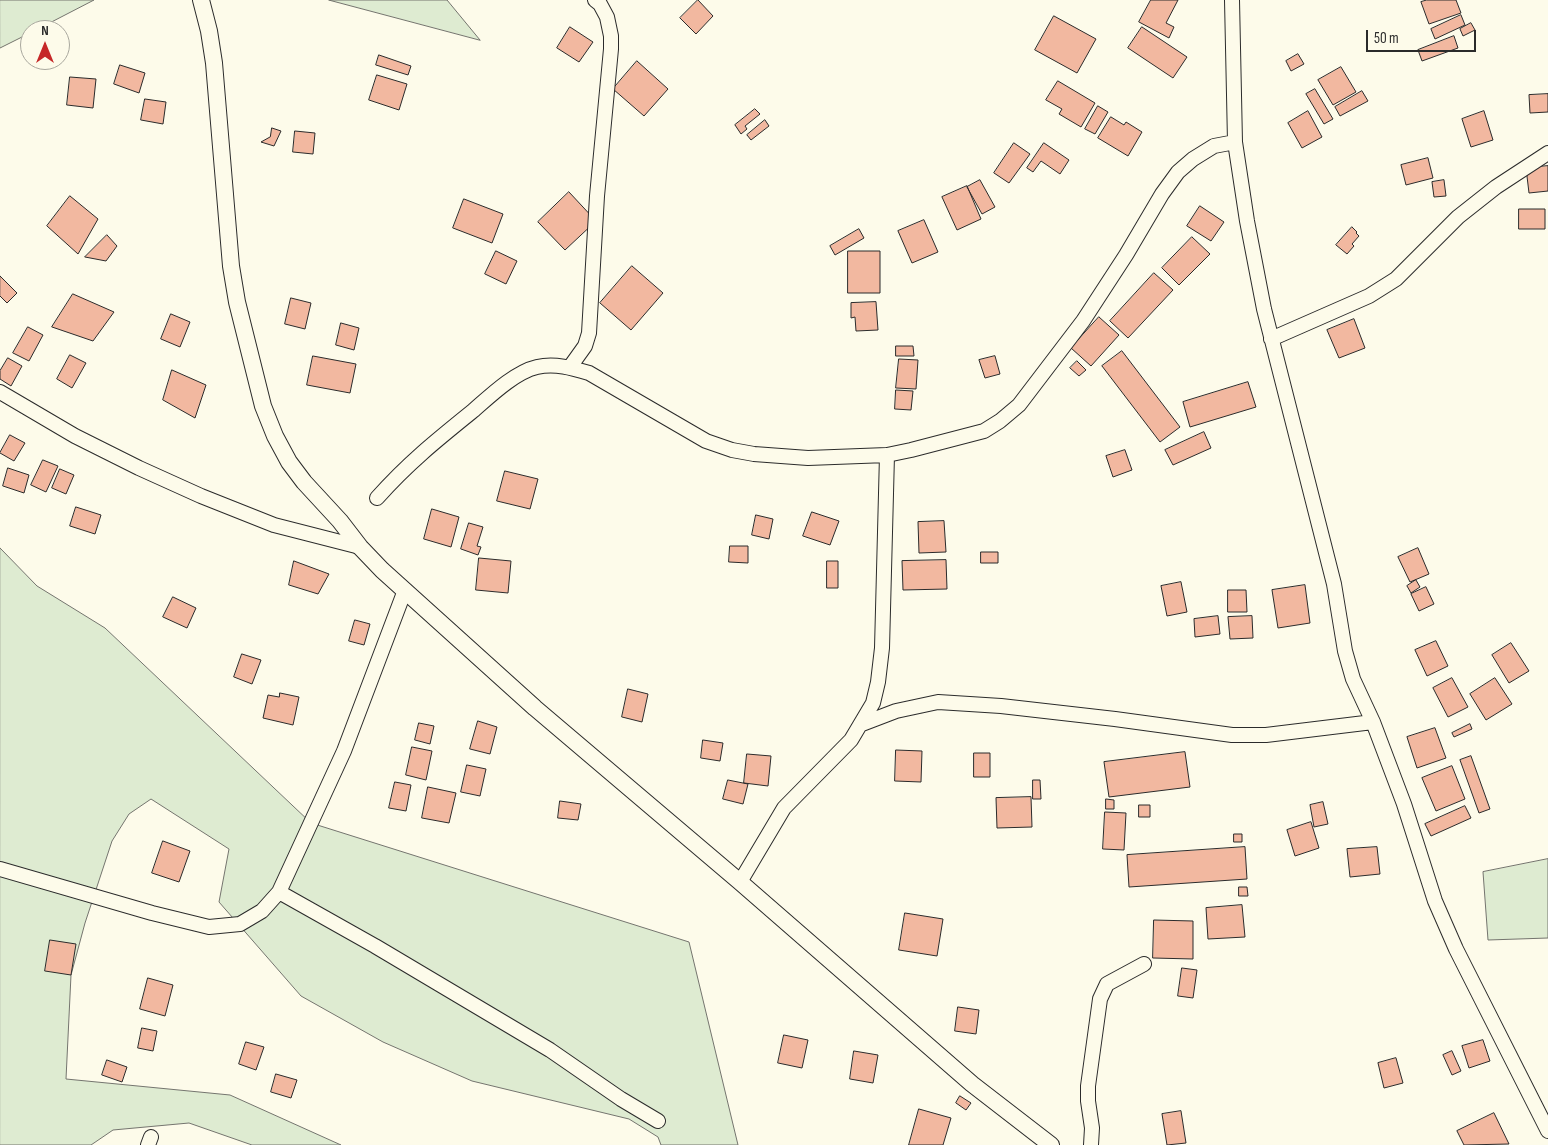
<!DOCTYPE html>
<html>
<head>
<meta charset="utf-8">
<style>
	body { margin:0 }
	#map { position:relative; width:1548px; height:1145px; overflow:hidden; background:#fdfbea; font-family:"Sofia Sans Condensed",sans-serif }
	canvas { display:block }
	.north { position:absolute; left:20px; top:20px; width:50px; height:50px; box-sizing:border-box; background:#fdfbea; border:1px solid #a9a89e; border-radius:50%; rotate:0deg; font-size:14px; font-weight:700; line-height:20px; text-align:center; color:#2b2b2b }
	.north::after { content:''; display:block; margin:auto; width:18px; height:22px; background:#c62828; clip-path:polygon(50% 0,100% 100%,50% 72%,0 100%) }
	.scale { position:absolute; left:1366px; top:30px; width:110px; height:22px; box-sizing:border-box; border:2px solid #2b2b2b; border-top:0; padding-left:6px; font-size:15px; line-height:18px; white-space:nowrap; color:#2b2b2b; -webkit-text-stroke:4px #fdfbea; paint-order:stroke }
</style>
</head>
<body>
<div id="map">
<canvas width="1548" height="1145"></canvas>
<div class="north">N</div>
<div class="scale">50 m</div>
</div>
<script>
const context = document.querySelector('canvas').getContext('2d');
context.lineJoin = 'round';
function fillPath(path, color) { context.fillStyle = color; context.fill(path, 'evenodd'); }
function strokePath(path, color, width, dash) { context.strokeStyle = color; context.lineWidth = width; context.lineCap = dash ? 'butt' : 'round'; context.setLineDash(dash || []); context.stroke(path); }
const green = new Path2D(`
	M0 0H94L36 30H30V33L0 48Z
	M329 0H447L480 40Z
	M0 548 37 586 105 628 311 823 689 942 738 1145H661L658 1137 629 1119 472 1081 383 1042 301 996 219 902 229 849 151 799 129 814 112 841 85 923 71 975 66 1079 230 1095 341 1145H252L189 1123 113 1130 91 1145H0Z
	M1548 859V938L1488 940 1483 872Z`);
fillPath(green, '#deebd1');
strokePath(green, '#74746e', 1);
const building = new Path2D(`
	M698 0 713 16 696 34 680 18Z
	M1151 0H1178L1166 23 1174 27 1169 38 1139 22Z
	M1427 0H1456L1461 13 1429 24 1421 2Z
	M1461 15 1465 25 1435 39 1431 29Z
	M1054 16 1096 39 1077 73 1035 50Z
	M1471 23 1475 30 1463 36 1460 29Z
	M570 27 593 42 579 62 557 48Z
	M1142 27 1187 57 1173 78 1128 48Z
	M1454 36 1458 48 1422 61 1418 50Z
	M1298 54 1304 64 1291 71 1286 61Z
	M379 55 411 66 408 75 376 65Z
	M637 61 668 89 644 116 613 89Z
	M120 65 145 73 139 93 114 84Z
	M1341 67 1356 92 1333 105 1318 80Z
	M377 75 407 84 399 110 369 100Z
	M70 77 96 79 93 108 67 105Z
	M1058 81 1095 103 1081 127 1059 114 1062 109 1046 100Z
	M1315 89 1333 119 1324 124 1306 94Z
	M1362 91 1368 101 1340 116 1335 107Z
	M1548 94V112L1530 113 1529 95Z
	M145 99 166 102 163 124 141 120Z
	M1098 106 1108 112 1095 134 1085 129Z
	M755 109 760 114 745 126 747 129 741 134 735 125Z
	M1308 111 1322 137 1302 148 1288 123Z
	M1484 111 1493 140 1471 147 1462 119Z
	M1111 117 1124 125 1126 122 1142 132 1128 156 1098 138Z
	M765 120 769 126 751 140 747 135Z
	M272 128 281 131 274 146 261 142 270 137Z
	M295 131 315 133 313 154 293 152Z
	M1014 143 1030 154 1009 183 994 173Z
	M1044 143 1069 160 1060 174 1041 161 1033 172 1027 168Z
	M1428 158 1433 178 1406 185 1401 165Z
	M1548 166V191L1529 193 1526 168Z
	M980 180 995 207 982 214 967 187Z
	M1444 180 1446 196 1434 197 1432 182Z
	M967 186 981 219 957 230 942 197Z
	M569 192 596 221 565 250 538 222Z
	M70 196 98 219 78 254 47 226Z
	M464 199 503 214 492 243 453 228Z
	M1200 206 1224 222 1211 241 1187 226Z
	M1519 209H1545V229H1519Z
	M924 220 938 252 912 263 898 231Z
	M1352 227 1357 232 1356 233 1359 236 1352 244 1354 246 1347 254 1336 245Z
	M859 229 864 238 835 255 830 246Z
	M107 235 117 246 106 261 85 257Z
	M1192 237 1210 254 1179 285 1162 268Z
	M496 251 517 261 506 284 485 274Z
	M848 251H880V293H848Z
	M632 266 663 293 631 330 600 303Z
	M1154 273 1173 290 1128 338 1110 321Z
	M0 276 17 293 7 303 0 296Z
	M73 294 114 312 93 341 52 327Z
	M291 298 311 303 305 329 285 324Z
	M876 302 878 330 856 331 855 317 851 318V303Z
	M171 314 190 322 180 347 161 339Z
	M1099 317 1119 335 1091 366 1071 348Z
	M1354 319 1365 348 1339 358 1327 330Z
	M341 323 359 328 354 350 336 345Z
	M28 327 43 335 29 361 13 353Z
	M896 346H913L914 356H896Z
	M1122 351 1180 427 1160 442 1102 366Z
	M70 355 86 363 72 388 57 379Z
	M313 356 356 364 350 393 307 385Z
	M995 356 1000 374 985 378 979 360Z
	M8 358 22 366 11 386 0 379V371Z
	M899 359 918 360 916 389 896 388Z
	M1077 361 1086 370 1079 376 1070 368Z
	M172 370 206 385 195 418 163 400Z
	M1248 382 1256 407 1190 427 1183 402Z
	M896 390 913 391 911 410 895 409Z
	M1204 432 1211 448 1173 465 1165 450Z
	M10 435 25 443 14 461 0 453Z
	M1125 450 1132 470 1113 477 1106 456Z
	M43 460 58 466 46 492 31 485Z
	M8 468 29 475 24 493 3 486Z
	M60 469 74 475 66 494 52 488Z
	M505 471 538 479 530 509 497 501Z
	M76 507 101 515 95 534 70 526Z
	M432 509 459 517 451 547 424 539Z
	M812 512 839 521 830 545 803 536Z
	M756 515 773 519 769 539 752 535Z
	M944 521 946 552 919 553 918 522Z
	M469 523 483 527 477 546 481 547 478 555 461 549Z
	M730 546H748V563L729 562Z
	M1418 548 1429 574 1410 582 1398 557Z
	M981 552H998V563H981Z
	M479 558 511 561 508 593 476 590Z
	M946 560 947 589 903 590 902 561Z
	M294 561 329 574 318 594 289 585Z
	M827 561H838V588H827Z
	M1416 580 1420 587 1411 593 1407 586Z
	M1181 582 1187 612 1167 616 1161 586Z
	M1305 585 1310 623 1278 628 1272 590Z
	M1426 587 1434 604 1419 611 1411 594Z
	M1228 590H1246L1247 612H1228Z
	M173 597 196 608 187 628 163 617Z
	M1218 616 1220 634 1195 637 1194 619Z
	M1252 616 1253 638 1230 639 1228 617Z
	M355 620 370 624 364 645 349 641Z
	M1436 641 1448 666 1427 676 1415 650Z
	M1511 643 1529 671 1509 683 1492 655Z
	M242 654 261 660 252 684 234 677Z
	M1452 678 1468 707 1448 717 1433 688Z
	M1495 678 1512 704 1486 720 1470 694Z
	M628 689 648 694 642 722 622 717Z
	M280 693 299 697 293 725 263 718 268 695 279 697Z
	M478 721 497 727 490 754 470 749Z
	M419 723 434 726 430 744 415 740Z
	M1470 724 1472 729 1454 737 1452 733Z
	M1435 728 1446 758 1417 768 1407 737Z
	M703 740 723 743 720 761 701 758Z
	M412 747 432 751 426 780 406 775Z
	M896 750 922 751 921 782 895 781Z
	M1185 752 1190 787 1109 797 1104 762Z
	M974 753H990V777H974Z
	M747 754 771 756 768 786 744 783Z
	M1471 756 1490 809 1479 813 1460 760Z
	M467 765 486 769 480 796 461 792Z
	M1452 766 1465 799 1436 811 1422 778Z
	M728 780 748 784 743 804 723 799Z
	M1033 780H1040L1041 799H1033Z
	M395 782 411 785 406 811 389 808Z
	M428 787 456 793 449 823 422 818Z
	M1031 797 1032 827 997 828 996 798Z
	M1106 799 1114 800V809H1106Z
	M560 801 581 804 578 820 558 818Z
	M1323 802 1328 824 1314 827 1310 805Z
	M1139 805H1150V817H1139Z
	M1465 806 1471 818 1431 836 1425 824Z
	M1105 812 1126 813 1124 850 1103 849Z
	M1311 822 1319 848 1295 856 1287 830Z
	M1234 834H1242V842H1234Z
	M163 841 190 851 179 882 152 873Z
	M1245 847 1247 879 1129 887 1127 855Z
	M1377 847 1380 874 1350 877 1347 849Z
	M1239 887H1247L1248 896H1239Z
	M1242 905 1245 937 1208 939 1206 908Z
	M905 913 943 919 937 956 899 950Z
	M1154 920 1193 921V959L1153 958Z
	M50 940 76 944 71 975 45 971Z
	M1182 968 1197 970 1193 998 1178 996Z
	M148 978 173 985 165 1016 140 1009Z
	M958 1007 979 1010 976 1034 955 1031Z
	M142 1028 157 1031 153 1051 138 1048Z
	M784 1035 808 1040 802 1068 778 1063Z
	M1483 1040 1490 1061 1469 1068 1462 1046Z
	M246 1042 264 1047 256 1070 239 1064Z
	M854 1051 878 1055 873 1083 850 1079Z
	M1452 1051 1461 1071 1452 1075 1443 1055Z
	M1396 1058 1403 1083 1384 1088 1378 1063Z
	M107 1060 127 1067 122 1082 102 1075Z
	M276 1074 297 1080 291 1098 271 1092Z
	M960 1096 971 1103 966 1110 956 1103Z
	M919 1109 951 1118 943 1145H909Z
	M1181 1111 1186 1143 1167 1145 1162 1114Z
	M1494 1113 1509 1144 1464 1145 1457 1131Z`);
fillPath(building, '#f2b8a0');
strokePath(building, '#2b2b2b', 1);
const minor = new Path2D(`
	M1232 0 1235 142 1247 221 1264 309 1334 584 1345 651 1353 679 1373 722 1404 804 1435 901 1456 949 1548 1131
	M1271 339 1369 296 1396 279 1458 217 1496 187 1548 153
	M570 367 585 346 589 333 597 196 611 49V36L607 17 600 4 595 0
	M0 392 75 436 139 468 201 496 274 525 360 547
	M377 498C408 463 438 439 474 410 490 396 515 372 537 367 555 363 572 368 589 373L706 441 732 450 754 454 808 458 887 455 911 450 984 431 1000 421 1019 405 1083 321 1126 255 1162 194 1178 172 1193 159 1214 146 1235 142
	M862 724 896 711 938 702 1001 706 1115 719 1232 735H1266L1373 722
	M0 869 152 913 209 927 240 924 262 911 279 892 344 751 405 590
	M740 882 784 808 851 740 873 703 878 682 882 648 887 455
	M279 892 375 946 550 1050 621 1099 658 1121
	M148 1145 151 1137
	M1091 1145 1092 1128 1088 1101V1086L1100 999 1107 984 1144 964`);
const tertiary = new Path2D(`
	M201 0 209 31 214 63 231 266 237 302 263 406 275 436 289 462 304 482 340 521 360 547 382 570 535 708 740 882 972 1084 1051 1145`);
strokePath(minor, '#2b2b2b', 16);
strokePath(tertiary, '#2b2b2b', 18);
strokePath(minor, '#fdfbea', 14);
strokePath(tertiary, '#fdfbea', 16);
</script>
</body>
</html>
